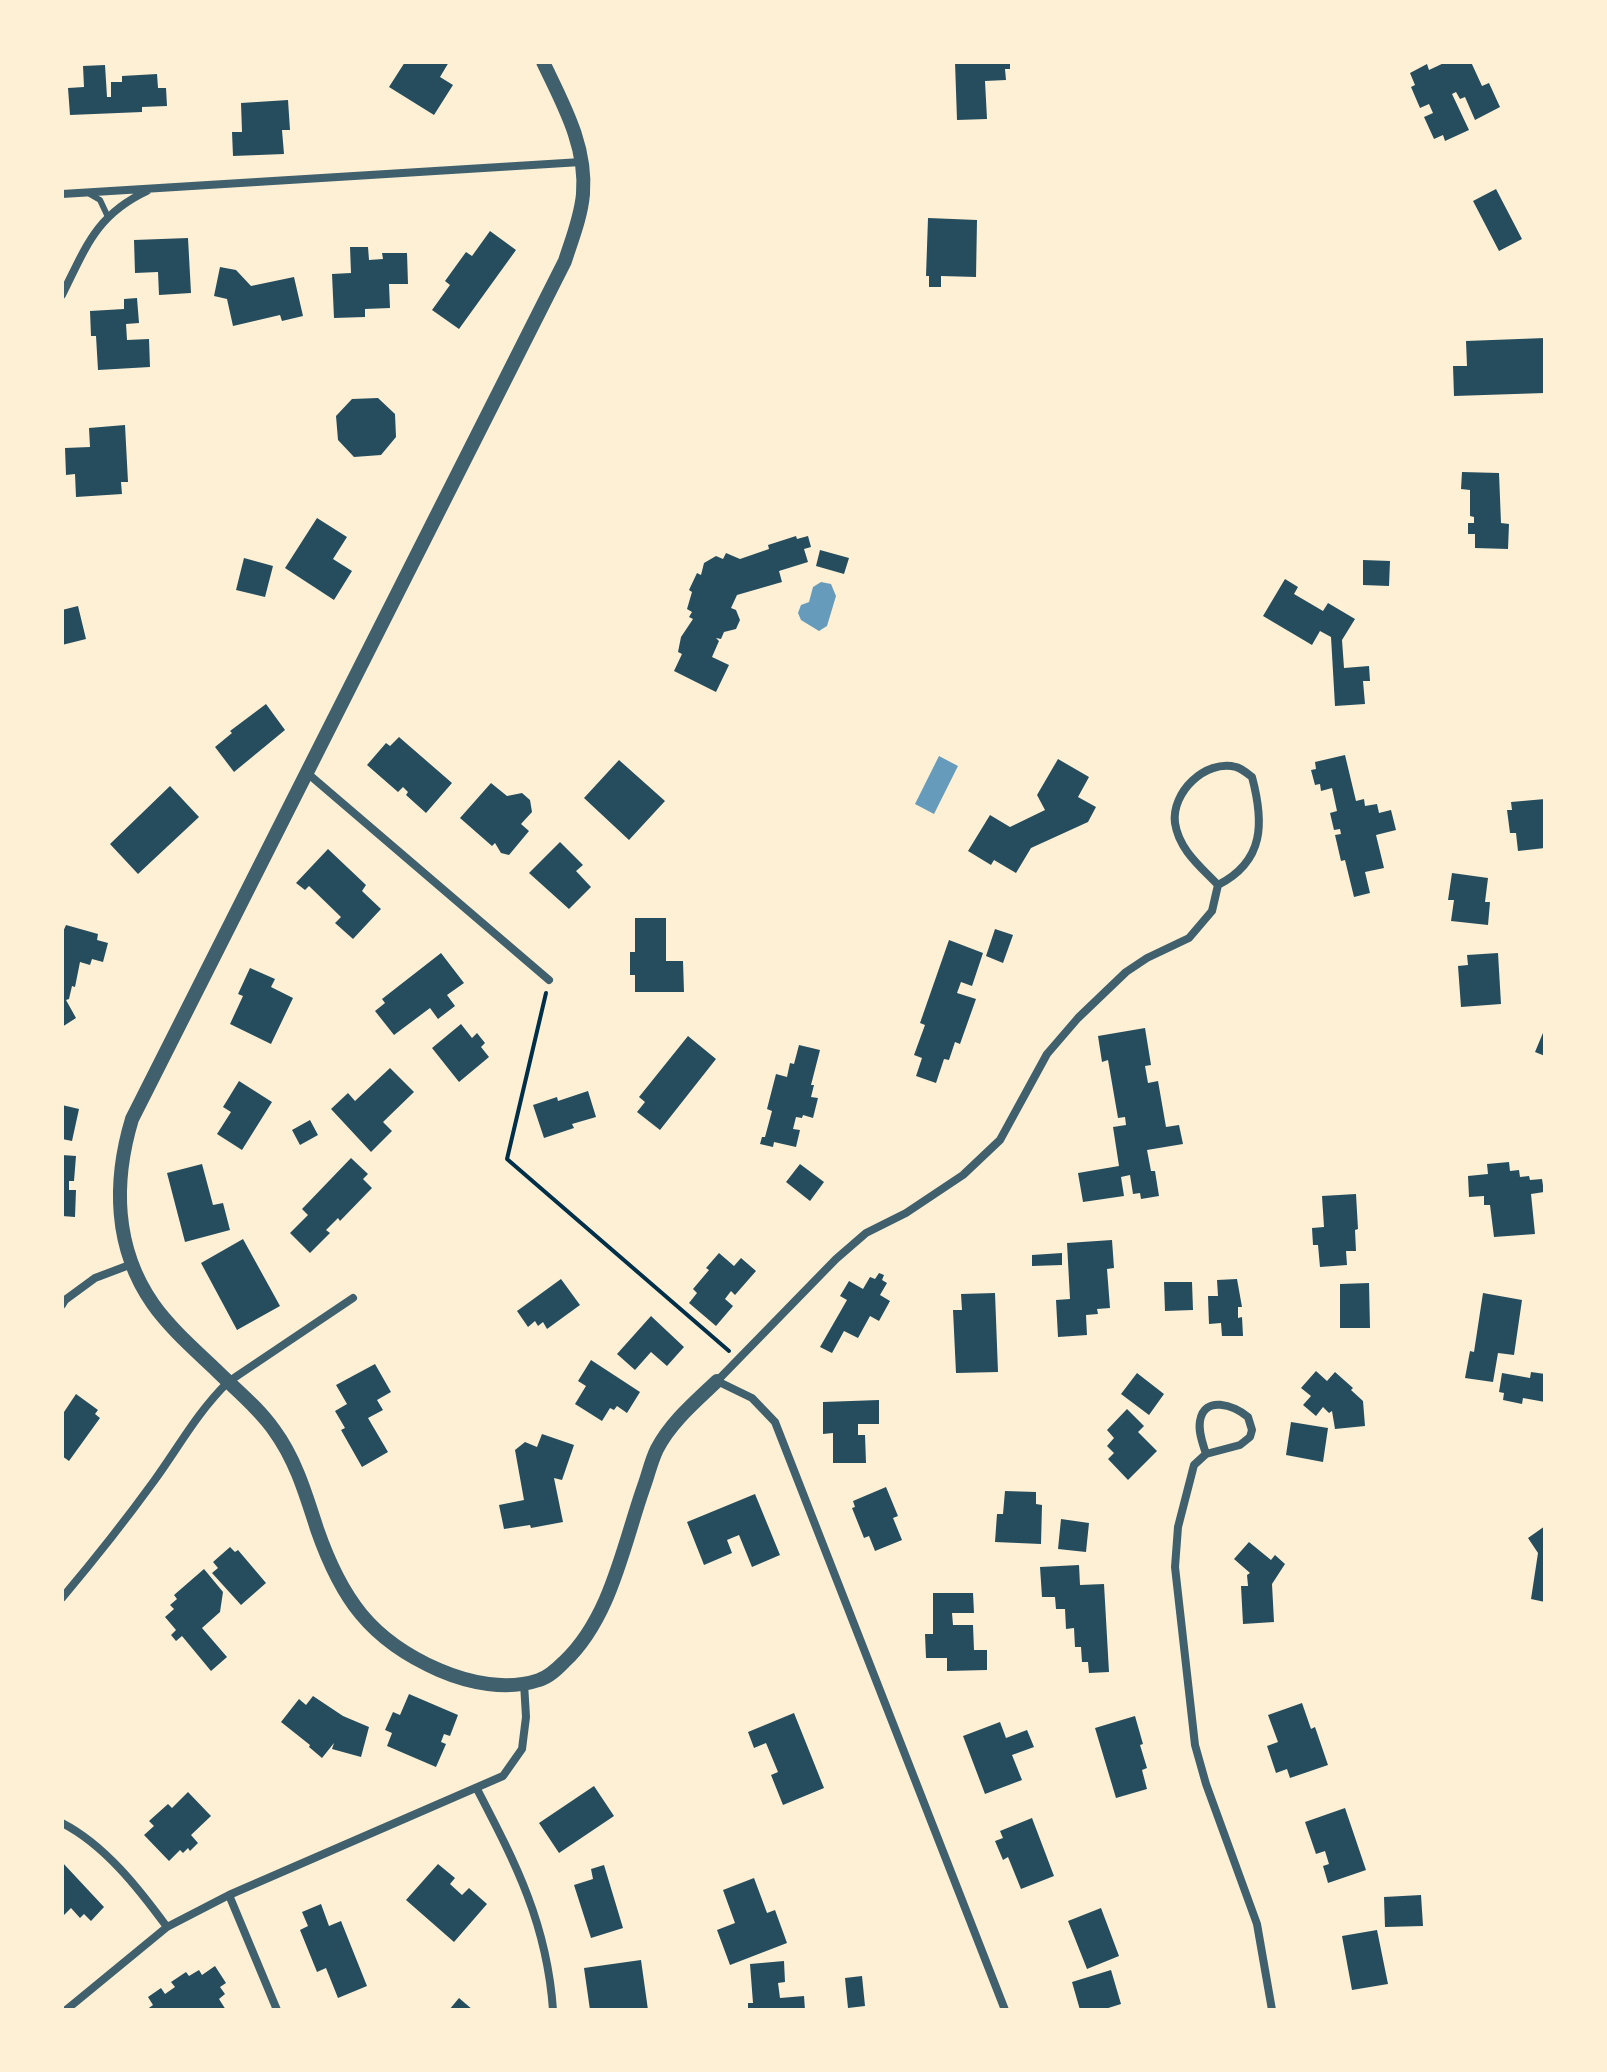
<!DOCTYPE html>
<html>
<head>
<meta charset="utf-8">
<style>
	body { margin:0 }
	#map { position:relative; width:1607px; height:2072px; overflow:hidden; background:#fdf0d5; font-family:"Noto Sans",sans-serif }
	canvas { display:block }
	.frame { position:absolute; inset:0; border:64px solid #fdf0d5; pointer-events:none }
</style>
</head>
<body>
<div id="map">
<canvas width="1607" height="2072"></canvas>
<div class="frame"></div>
</div>
<script>
const context = document.querySelector('canvas').getContext('2d');
context.lineJoin = 'round';
function fillPath(path, color) { context.fillStyle = color; context.fill(path, 'evenodd'); }
function strokePath(path, color, width, dash) { context.strokeStyle = color; context.lineWidth = width; context.lineCap = dash ? 'butt' : 'round'; context.setLineDash(dash || []); context.stroke(path); }
fillPath(new Path2D(`
	M821 582 831 584 836 596 827 626 819 631 801 620 798 613 801 605 809 602 813 587Z
	M939 756 958 766 934 814 915 804Z`), '#669bbc');
fillPath(new Path2D(`
	M405 62H449L440 77 453 85 434 115 389 87Z
	M955 62H1010V69H1005L1006 80 985 81 987 119 957 120Z
	M1446 62H1471L1482 86 1489 83 1500 107 1475 120 1465 97 1460 99 1456 92 1452 94 1469 130 1445 141 1443 135 1434 139 1424 117 1433 113 1429 104 1420 108 1411 87 1415 85 1410 73 1427 64 1429 70Z
	M105 65 107 97H111V82H122V76L157 74 158 88H166L167 106 142 107V112L70 115 68 88 84 87 83 66Z
	M288 100 290 130H282L284 154 233 156 232 132H242L241 103Z
	M1496 189 1522 239 1499 251 1473 201Z
	M928 218 977 220 976 277 941 276V287H929V276H926Z
	M490 231 516 250 459 329 432 310 450 285 445 281 466 252 472 256Z
	M188 238 191 293 159 295 158 272 135 273 134 240Z
	M350 247H368L369 260 383 259 382 253H407L408 284H389L390 308 365 309V317L334 318 332 274 351 273Z
	M220 267 236 270 251 286 294 277 303 316 282 321 280 315 233 326 227 299 214 296Z
	M137 298 139 323 126 324 127 340 149 339 150 367 98 370 96 336H91L90 311 124 309V299Z
	M1545 338V393L1454 396 1453 366H1467L1466 341Z
	M378 398 395 414 396 437 381 455 354 457 338 440 336 416 352 399Z
	M125 425 128 482H121L122 494 76 497 75 474 66 475 65 448 90 447 89 428Z
	M1462 472 1499 473 1501 523 1509 524 1508 549 1475 548V534H1468V523H1474V517L1470 516V490L1461 489Z
	M317 518 347 537 333 559 352 571 334 600 285 568Z
	M796 536 797 539 808 536 811 547 804 549 808 562 779 571 782 582 737 595 731 608 736 610 740 620 736 629 724 632 721 639 716 638 719 641 712 657 729 665 716 692 674 671 682 654 678 652 681 637 693 619 689 617 692 612 687 609 692 592 689 590 697 573 701 575 704 563 716 556 723 559 726 553 740 559 769 549 768 545Z
	M820 550 849 558 844 574 816 566Z
	M244 558 273 566 265 597 236 590Z
	M1363 560 1390 561 1389 586 1363 585Z
	M1285 579 1298 587 1294 594 1323 611 1328 603 1355 619 1342 640 1344 668 1369 666 1370 681H1363L1365 704 1335 706 1331 637 1320 631 1312 645 1263 616Z
	M78 606 86 639 62 645V610Z
	M266 704 285 730 234 772 215 747 232 733 230 731Z
	M399 737 452 783 426 813 406 795 408 792 403 787 398 792 367 765 386 743 390 746Z
	M1345 755 1356 801 1364 799 1365 806 1377 804 1379 813 1391 810 1396 830 1376 835 1384 868 1365 872 1370 893 1354 897 1345 860 1341 861 1335 835 1341 834 1340 829 1334 830 1330 813 1337 811 1332 788 1321 791 1320 784 1315 785 1311 770 1316 769 1315 762Z
	M1058 759 1089 777 1078 797 1096 807 1088 822 1031 848 1016 873 994 860 991 865 968 851 990 815 1010 827 1045 810 1037 795Z
	M619 760 665 801 629 840 584 798Z
	M491 783 507 796 522 793 530 800 532 812 521 824 529 831 509 855 501 853 495 843 492 846 460 818Z
	M170 786 199 817 138 874 110 844Z
	M1545 799V848L1518 851 1516 833H1510L1507 810H1512L1511 802Z
	M560 842 583 865 576 871 591 887 569 909 529 873Z
	M328 849 366 885 362 891 381 909 353 939 335 923 341 917 309 886 305 890 296 883Z
	M1452 873 1488 878 1485 902H1490L1488 925 1451 921 1454 900H1448Z
	M635 918H666V961H683L684 992H635V975H630V952H635Z
	M66 925 98 934 97 940 108 943 103 962 92 959 90 965 80 962 75 987 72 986 69 999 66 1000 76 1018 62 1027V934Z
	M995 929 1013 935 1003 963 986 956Z
	M949 940 983 953 972 986 961 982 957 993 976 999 960 1044 955 1042 949 1060 944 1059 936 1083 916 1076 922 1058 914 1055 925 1025 920 1023Z
	M441 953 464 983 447 995 455 1006 438 1019 430 1008 394 1035 375 1011 385 1003 382 999Z
	M1498 953 1501 1004 1461 1007 1458 966 1468 965 1467 955Z
	M250 968 275 979 271 987 293 998 271 1044 230 1024 243 996 238 994Z
	M461 1024 472 1038 477 1033 485 1043 481 1047 489 1057 459 1082 432 1048Z
	M1145 1028 1151 1065 1145 1066 1148 1083 1158 1081 1166 1127 1179 1125 1183 1144 1147 1150 1151 1171H1155L1159 1196 1141 1199 1140 1193 1133 1194 1130 1175 1121 1177 1124 1196 1083 1202 1078 1173 1119 1166 1113 1127 1126 1125 1125 1117 1118 1118 1108 1060 1102 1062 1098 1036Z
	M1545 1028V1056L1535 1052Z
	M688 1036 716 1059 660 1130 637 1112 645 1102 639 1097Z
	M799 1045 820 1050 811 1085H814L811 1097 818 1098 813 1118 803 1115 802 1118 796 1117 793 1129 800 1130 796 1147 774 1142 773 1147 760 1144 762 1137H765L772 1111 767 1109 776 1074 787 1077 790 1063 794 1064Z
	M390 1068 414 1092 383 1122 392 1131 371 1152 331 1109 348 1093 355 1101Z
	M239 1081 272 1102 242 1150 217 1134 231 1112 223 1107Z
	M588 1091 596 1117 572 1124 574 1128 544 1138 533 1105 557 1097 558 1101Z
	M62 1105 79 1109 72 1141 62 1139Z
	M310 1120 318 1135 300 1145 292 1130Z
	M62 1155 76 1156 74 1181H69V1190H76L75 1217 62 1216Z
	M351 1158 368 1174 363 1179 372 1188 340 1221 338 1218 326 1230 330 1233 310 1253 290 1233 308 1215 302 1209Z
	M1509 1162 1510 1171 1519 1170 1520 1177 1529 1176 1530 1180 1542 1179 1544 1192 1531 1194 1535 1234 1494 1237 1490 1205H1484V1196L1469 1197 1468 1176 1488 1174 1487 1164Z
	M202 1164 213 1205 223 1203 230 1230 185 1242 167 1173Z
	M800 1164 824 1182 810 1201 786 1182Z
	M1356 1194 1358 1229 1355 1230 1356 1251H1346L1347 1265 1320 1267 1318 1245H1313L1312 1228 1324 1227 1322 1196Z
	M243 1239 280 1306 237 1330 201 1263Z
	M1112 1240 1114 1268 1107 1269 1110 1308 1097 1309 1098 1314 1086 1315 1087 1335 1058 1337 1056 1300 1070 1299 1067 1243Z
	M719 1253 734 1266 741 1258 756 1271 735 1295 731 1291 725 1299 733 1306 716 1326 689 1303 697 1293 693 1289 709 1270 706 1268Z
	M1062 1253V1265L1032 1266V1255Z
	M879 1273 884 1275 882 1280 887 1283 880 1295 890 1301 879 1321 870 1316 858 1338 844 1331 832 1353 820 1347 847 1300 840 1296 849 1281 863 1289 870 1277 875 1279Z
	M561 1279 580 1305 547 1329 543 1322 538 1326 535 1321 528 1327 517 1311Z
	M1237 1279 1242 1307H1238V1318L1242 1317 1243 1336H1222L1221 1323 1209 1324 1208 1296H1218L1217 1280Z
	M1164 1282H1192L1193 1310 1165 1311Z
	M1369 1283 1370 1328H1340V1284Z
	M995 1293 998 1372 956 1373 953 1310H962L961 1294Z
	M1483 1293 1522 1300 1514 1355 1498 1353 1493 1382 1465 1378 1470 1351 1474 1352Z
	M651 1316 684 1347 667 1366 651 1352 635 1370 617 1354Z
	M591 1360 640 1392 627 1413 617 1406 614 1410 610 1408 602 1421 575 1404 586 1386 578 1381Z
	M375 1364 391 1392 377 1400 383 1410 368 1418 388 1452 362 1467 341 1430 345 1428 335 1411 347 1404 336 1385Z
	M1316 1371 1327 1381 1335 1372 1353 1388 1351 1390 1363 1401 1365 1426 1335 1429 1332 1411 1329 1413 1323 1407 1316 1416 1303 1405 1311 1396 1301 1388Z
	M1531 1372 1545 1374V1402L1523 1398 1522 1404 1503 1400 1504 1393 1499 1392 1502 1373 1530 1378Z
	M1137 1373 1164 1394 1149 1415 1121 1394Z
	M76 1394 98 1410 95 1414 100 1418 69 1461 62 1456V1415Z
	M879 1400V1424H858V1435H865L866 1463H833V1433L823 1434V1402Z
	M1127 1409 1144 1426 1138 1432 1157 1451 1128 1480 1108 1459 1114 1453 1107 1446 1114 1438 1107 1430Z
	M1291 1422 1328 1428 1323 1462 1286 1455Z
	M542 1434 574 1445 562 1480 554 1478 563 1522 531 1528 530 1525 504 1529 499 1505 524 1500 515 1450 525 1442 537 1447Z
	M886 1487 898 1516 893 1518 902 1540 875 1551 869 1536 864 1538 852 1508 855 1507 853 1501Z
	M1005 1491 1036 1492V1504L1042 1505 1041 1544 995 1542 997 1514H1003Z
	M755 1494 780 1555 752 1567 739 1535 727 1540 732 1553 704 1565 687 1522Z
	M1061 1519 1089 1523 1086 1552 1058 1549Z
	M1545 1526V1602L1531 1599 1538 1553 1528 1538Z
	M1249 1542 1271 1560 1275 1555 1285 1564 1272 1584 1274 1622 1243 1624 1241 1586H1248L1247 1575 1250 1573 1234 1559Z
	M230 1547 235 1552 238 1550 266 1583 241 1605 212 1573 218 1568 213 1562Z
	M1079 1565 1080 1585 1104 1584 1109 1672 1089 1673 1088 1662H1082L1081 1647H1075L1074 1628 1066 1629 1065 1609H1056L1055 1597H1042L1040 1567Z
	M204 1569 223 1592 220 1612 202 1628 227 1657 211 1671 182 1636 176 1641 171 1635 176 1630 165 1617 174 1609 170 1605 177 1599 174 1595Z
	M933 1593H973L974 1613H952L953 1625H973L974 1650H987V1670L947 1671V1658H926L925 1634H933Z
	M409 1694 458 1715 450 1736 444 1734 441 1742 446 1744 436 1767 387 1746 392 1733 385 1730 393 1712 400 1715Z
	M313 1696 343 1716 369 1727 361 1757 332 1749 334 1743 322 1758 309 1747 310 1745 281 1722 299 1699 306 1705Z
	M1302 1703 1311 1729 1315 1727 1328 1765 1290 1778 1287 1769 1276 1773 1267 1746 1278 1742 1268 1715Z
	M794 1713 824 1788 783 1805 771 1775 778 1772 766 1743 754 1748 748 1732Z
	M1135 1716 1143 1744 1140 1745 1147 1768 1142 1770 1147 1789 1116 1798 1095 1728Z
	M1000 1722 1006 1738 1027 1730 1034 1747 1012 1755 1022 1780 985 1794 963 1736Z
	M594 1786 614 1816 559 1853 539 1823Z
	M188 1792 211 1816 191 1835 198 1843 190 1851 188 1848 183 1853 180 1850 169 1861 144 1835 154 1826 149 1821 168 1804 172 1808Z
	M1345 1808 1366 1870 1328 1883 1323 1866 1329 1864 1325 1851 1316 1854 1305 1822Z
	M1032 1818 1054 1876 1021 1889 1008 1857 1003 1860 995 1841 1003 1838 1000 1831Z
	M62 1862 104 1907 91 1921 84 1914 80 1918 71 1908 62 1917Z
	M438 1864 455 1878 450 1884 462 1895 469 1888 487 1904 454 1942 406 1900Z
	M604 1865 623 1928 591 1938 574 1885 593 1879 591 1869Z
	M754 1878 767 1913 775 1910 787 1943 730 1965 717 1930 735 1923 723 1890Z
	M1421 1895 1423 1926 1385 1927 1384 1897Z
	M321 1904 329 1926 341 1921 367 1986 338 1998 326 1968 317 1972 300 1930 308 1926 302 1912Z
	M1101 1908 1119 1956 1087 1969 1068 1921Z
	M1377 1930 1388 1984 1352 1990 1342 1936Z
	M641 1960 648 2010H590L584 1968Z
	M784 1961 785 1982 778 1983 780 1998 804 1996 805 2010H748V2003H753L750 1964Z
	M215 1966 226 1983 220 1987 225 1994 219 1999 226 2010H146L153 2005 148 1997 161 1988 165 1994 175 1987 171 1982 186 1972 189 1976 199 1970 202 1975Z
	M1111 1970 1121 2004 1102 2010H1080L1072 1982Z
	M862 1976 865 2006 848 2008 845 1978Z
	M459 1998 473 2010H449Z`), '#264d5e');
strokePath(new Path2D(`
	M546 993 507 1159 729 1351`), '#003049', 4);
strokePath(new Path2D(`
	M88 193 100 200 108 217`), '#3f606c', 6);
strokePath(new Path2D(`
	M62 194 581 162
	M62 295C86 247 96 215 147 191
	M306 772 549 980
	M62 1305 65 1300 95 1278 132 1264
	M1206 1454C1203 1444 1198 1432 1200 1421 1204 1395 1234 1405 1248 1417L1252 1430 1250 1437 1240 1445 1206 1454 1194 1465 1178 1527 1175 1567 1195 1745 1206 1784 1257 1924 1272 2010
	M62 1598C94 1560 125 1521 154 1481 180 1445 196 1414 228 1382L353 1298
	M477 1789C516 1864 547 1924 553 2010
	M62 1823C105 1845 139 1889 167 1927
	M229 1895 277 2010
	M66 2010 167 1927 229 1895 503 1776 522 1749 526 1717 524 1683
	M1005 2010 775 1422 752 1398 717 1381 836 1259 866 1233 906 1213 963 1175 1000 1140 1047 1054 1078 1018 1126 972 1147 958 1189 938 1212 911 1218 885C1265 861 1264 822 1252 777 1248 774 1241 768 1236 767 1205 759 1171 793 1175 823 1179 850 1201 867 1218 885`), '#3f606c', 8);
strokePath(new Path2D(`
	M543 62C563 104 587 146 583 194 581 217 572 239 565 261L132 1119C113 1182 114 1248 153 1304 170 1328 194 1349 215 1369 235 1389 258 1407 274 1430 296 1460 306 1495 317 1529 341 1598 370 1640 439 1670 469 1683 507 1691 539 1680 549 1677 557 1669 564 1662 610 1619 623 1547 643 1489 648 1476 651 1461 657 1449 671 1422 695 1402 717 1381`), '#3f606c', 14);
</script>
</body>
</html>
